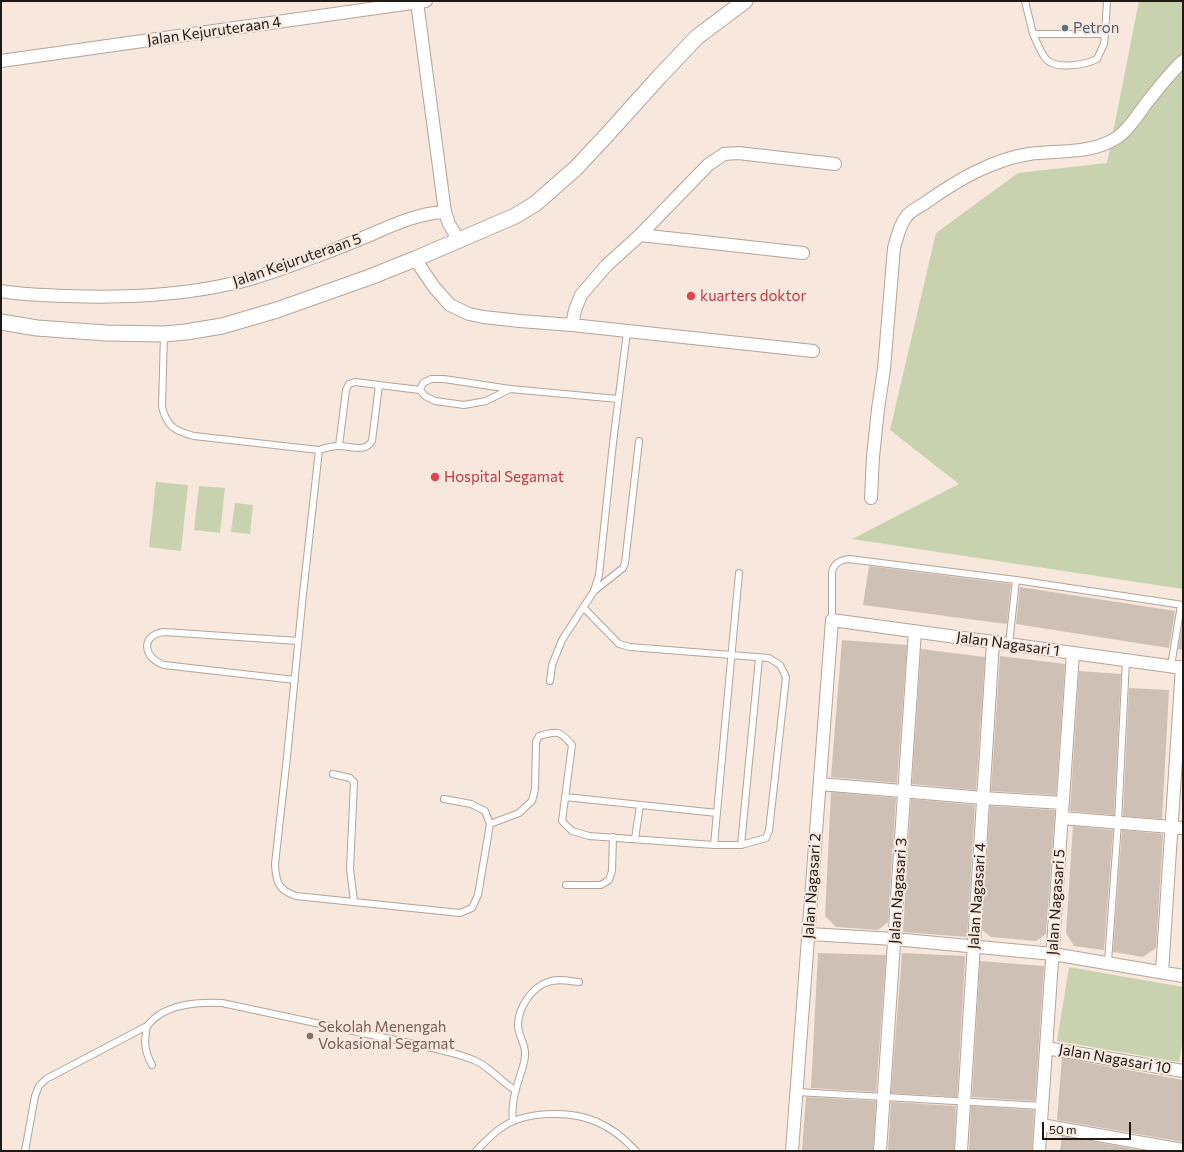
<!DOCTYPE html>
<html>
<head>
<meta charset="utf-8">
<style>
	body { margin:0 }
	#map { position:relative; width:1184px; height:1152px; overflow:hidden; background:#f7e7dc; font-family:Commissioner,sans-serif }
	canvas { display:block }
	.frame { position:absolute; inset:0; border:2px solid #1f1a16; pointer-events:none }
	.scale { position:absolute; left:1042px; top:1122px; width:89px; height:18px; box-sizing:border-box; border:2px solid #1f1a16; border-top:0; padding-left:5px; font-size:12px; line-height:14px; white-space:nowrap; color:#1f1a16; -webkit-text-stroke:3px #f7e7dc; paint-order:stroke }
</style>
</head>
<body>
<div id="map">
<canvas width="1184" height="1152"></canvas>
<div class="frame"></div>
<div class="scale">50 m</div>
</div>
<script>
const context = document.querySelector('canvas').getContext('2d');
context.lineJoin = 'round';
function fillPath(path, color) { context.fillStyle = color; context.fill(path, 'evenodd'); }
function strokePath(path, color, width, dash) { context.strokeStyle = color; context.lineWidth = width; context.lineCap = dash ? 'butt' : 'round'; context.setLineDash(dash || []); context.stroke(path); }
function drawText(font, color, halo, rows, align = 'center') {
  context.font = font + ' Commissioner,sans-serif'; context.lineWidth = 4; context.setLineDash([]); context.textBaseline = 'middle'; context.strokeStyle = halo; context.fillStyle = color; for (const [text, x, y, turn = 0] of rows) {
    context.save(); context.translate(x, y); context.rotate((+turn || 0) * Math.PI / 180); context.textAlign = isNaN(turn) ? turn : align; if (halo) context.strokeText(text, 0, 0); context.fillText(text, 0, 0); context.restore();
  }
}
fillPath(new Path2D(`
	M1139 1H1183V589L852 539 959 484 890 430 936 233 1018 173 1107 163Z
	M156 482 188 485 181 551 149 547Z
	M199 486 225 488 220 533 194 530Z
	M235 503 253 505 250 534 231 532Z
	M1069 967 1183 987V1039L1179 1062 1057 1041Z`), '#c8d2ae');
fillPath(new Path2D(`
	M869 566 1011 584 1007 623 1006 624 863 605Z
	M1020 587 1175 611 1169 648 1016 624Z
	M1183 621V650L1178 649Z
	M842 640 907 645 897 783 831 777Z
	M921 649 985 657 976 790 912 784Z
	M1000 656 1065 664 1056 795 991 791Z
	M1079 671 1121 674 1114 815 1070 811Z
	M1129 688 1169 690 1162 819 1123 816Z
	M831 792 896 798 888 922 878 930 836 927 825 916Z
	M911 799 975 805 967 937 903 932Z
	M990 806 1055 810 1046 934 1036 941 991 937 982 930Z
	M1073 826 1113 830 1104 950 1074 946 1066 933Z
	M1122 830 1163 834 1156 948 1143 957 1113 952Z
	M818 953 886 955 876 1092 811 1088Z
	M902 953 965 956V960L957 1097 891 1093Z
	M980 961 1044 966 1035 1101 972 1097Z
	M1062 1058 1183 1080V1142L1057 1120Z
	M806 1097 876 1101 873 1151H802Z
	M891 1102 956 1106 954 1151H888Z
	M971 1106 1034 1110 1032 1151H969Z
	M1062 1136 1145 1151H1060Z`), '#cfc0b6');
const service = new Path2D(`
	M1025 1 1033 34H1105L1107 1
	M1033 34C1037 42 1040 52 1046 59 1055 70 1085 65 1097 59L1104 44 1105 34
	M164 334 162 407C167 427 175 431 194 436L319 450C325 448 332 446 339 446 351 446 365 453 372 441L379 385 420 390
	M510 389 486 401 464 405 435 401 425 396 420 390 423 383 431 379H444L510 389 618 399
	M339 446 346 390 349 384 355 382 379 385
	M319 450 303 594 287 757 275 864C276 882 278 890 296 896L460 913 472 908 478 895 490 824 485 811 471 804 444 799
	M594 591 623 568 625 563 639 441
	M832 620V572C834 563 840 560 849 559L1016 580 1183 605
	M1009 644 1016 580
	M1171 666 1181 605
	M295 680 164 665C143 658 140 635 164 632L298 641
	M550 681 552 665 562 640 594 591 599 575 613 443 627 332
	M333 774 350 778 354 782 350 869 354 901
	M565 797 717 813
	M490 824 519 813 532 801 535 789 536 742 539 736C557 731 560 730 572 745L562 821 572 831 589 836 714 845H741L766 838 769 831 786 677 780 665 769 658 630 647 619 644 583 607
	M635 839 640 805
	M714 845 739 573
	M741 845 759 658
	M566 885H601L609 880 612 871 613 837
	M1108 962 1118 822 1126 660
	M147 1026C144 1042 144 1050 152 1065
	M797 1092 1042 1106
	M513 1121C511 1105 515 1091 520 1076 522 1069 525 1062 525 1055 526 1044 518 1036 518 1025 518 1008 532 987 548 982 558 978 569 981 579 982
	M25 1151 35 1096 39 1086 46 1079 147 1026C151 1022 154 1018 159 1015 177 1003 201 1002 222 1003L428 1047C444 1051 461 1054 476 1061 491 1068 501 1082 515 1090
	M476 1151C484 1143 492 1134 501 1128 524 1111 571 1110 597 1122 611 1128 625 1139 636 1151`);
const minor = new Path2D(`
	M417 2 445 212 449 224 459 240
	M1 61 426 1
	M640 235 803 253
	M415 259 434 287 450 305 469 314 483 317 520 321 572 325 813 351
	M1 291C23 295 45 295 67 296 122 298 177 296 230 284 260 278 288 266 317 256 333 250 349 244 365 237 391 226 417 213 445 212
	M572 325 575 310 581 295 606 266 640 235 708 165 724 154 738 153 835 164
	M871 498 873 457 878 409 884 369 894 248C897 238 899 226 906 217 910 211 919 207 925 203 956 181 991 160 1029 154 1058 150 1091 155 1118 137 1129 129 1137 116 1145 105 1157 90 1169 74 1183 61
	M820 784 983 798 1063 803
	M1062 818 1183 828
	M809 934 894 939 1053 954 1183 976
	M1162 972 1182 667
	M1046 1048 1183 1071
	M1041 1125 1183 1150
	M792 1151 832 620 1183 668
	M880 1151 915 631
	M961 1151 993 642
	M1039 1151 1073 653`);
const tertiary = new Path2D(`
	M1 322 37 328 106 333 164 334 186 332 222 326 277 310 370 277 415 259 515 216 535 204 576 168 605 137 660 76 697 37 745 1`);
strokePath(service, '#b3a49a', 8);
strokePath(minor, '#b3a49a', 14);
strokePath(tertiary, '#b3a49a', 17);
strokePath(service, '#fff', 6);
strokePath(minor, '#fff', 12);
strokePath(tertiary, '#fff', 15);
for (const [x, y, r, color] of [
	[1065,28,4,"#5c6f8a"],
	[691,296,5,"#e0444e"],
	[435,477,5,"#e0444e"],
	[310,1036,4,"#8d6e63"]
]) { const dot = new Path2D(); dot.arc(x, y, r, 0, 2 * Math.PI); context.fillStyle = color; context.fill(dot); strokePath(dot, '#f7e7dc', 1.5); }
drawText('15px', '#4e5e75', '#f7e7dc', [
	["Petron",1073,28]
], 'left');
drawText('15px', '#1f1a16', '#f7e7dc', [
	["Jalan Kejuruteraan 4",214,31,-8],
	["Jalan Kejuruteraan 5",297,260,-19],
	["Jalan Nagasari 1",1008,644,8],
	["Jalan Nagasari 2",812,886,-86],
	["Jalan Nagasari 3",898,891,-86],
	["Jalan Nagasari 4",977,896,-86],
	["Jalan Nagasari 5",1056,902,-86],
	["Jalan Nagasari 10",1115,1059,10]
]);
drawText('15px', '#be3a42', '#f7e7dc', [
	["kuarters doktor",700,296],
	["Hospital Segamat",444,477]
], 'left');
drawText('15px', '#785e54', '#f7e7dc', [
	["Sekolah Menengah",318,1027],
	["Vokasional Segamat",318,1044]
], 'left');
</script>
</body>
</html>
